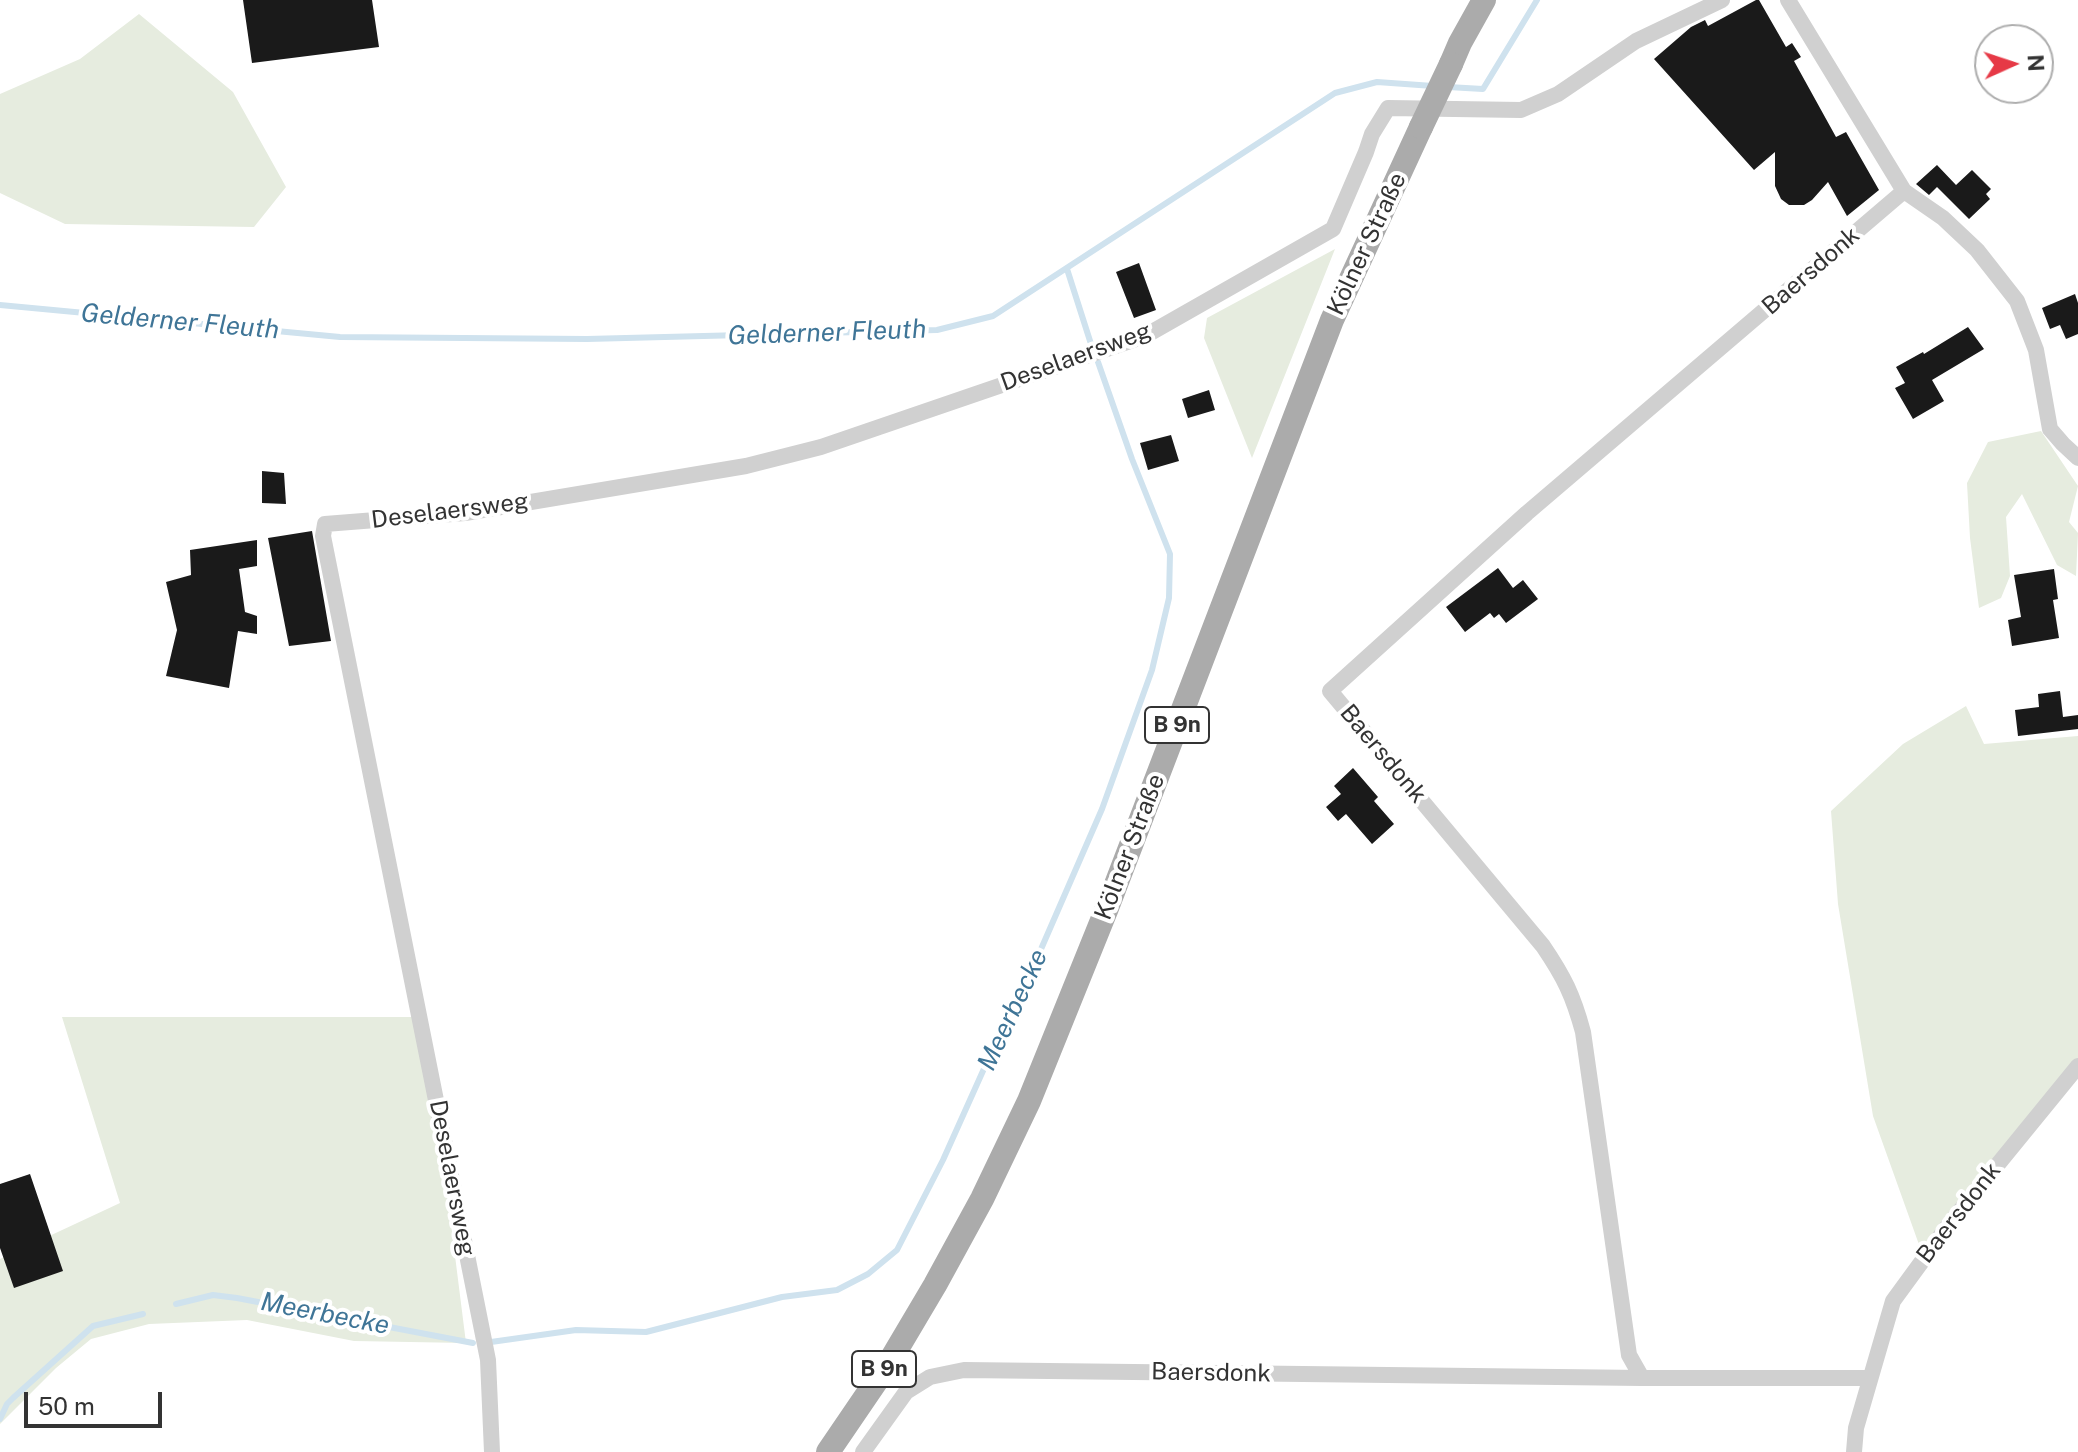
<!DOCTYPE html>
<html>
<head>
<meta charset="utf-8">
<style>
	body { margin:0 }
	#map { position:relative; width:2078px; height:1452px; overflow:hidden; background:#fff; font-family:"Public Sans",sans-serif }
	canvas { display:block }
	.north { position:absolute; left:1974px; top:24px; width:80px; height:80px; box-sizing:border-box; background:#fff; border:2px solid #adadad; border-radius:50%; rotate:87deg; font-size:22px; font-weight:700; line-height:32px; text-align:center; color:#333 }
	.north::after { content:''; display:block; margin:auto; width:28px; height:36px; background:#e63946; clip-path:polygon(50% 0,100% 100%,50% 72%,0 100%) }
	.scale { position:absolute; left:24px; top:1392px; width:138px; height:36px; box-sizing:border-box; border:4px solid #333; border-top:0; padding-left:10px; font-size:24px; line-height:28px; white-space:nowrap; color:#333; -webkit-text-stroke:6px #fff; paint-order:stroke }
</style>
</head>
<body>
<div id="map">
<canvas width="2078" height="1452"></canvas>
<div class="north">N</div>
<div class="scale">50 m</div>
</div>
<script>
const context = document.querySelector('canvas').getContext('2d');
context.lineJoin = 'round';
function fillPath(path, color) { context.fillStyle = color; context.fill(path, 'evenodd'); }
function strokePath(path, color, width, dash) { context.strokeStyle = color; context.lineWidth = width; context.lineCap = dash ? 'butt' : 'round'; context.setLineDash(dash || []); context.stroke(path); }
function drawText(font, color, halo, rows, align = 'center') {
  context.font = font + ' "Public Sans",sans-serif'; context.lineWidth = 8; context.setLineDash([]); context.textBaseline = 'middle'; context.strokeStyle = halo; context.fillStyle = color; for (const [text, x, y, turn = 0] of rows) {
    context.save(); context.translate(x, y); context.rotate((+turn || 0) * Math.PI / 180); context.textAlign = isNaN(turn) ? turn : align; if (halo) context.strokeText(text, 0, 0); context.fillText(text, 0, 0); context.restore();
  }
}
fillPath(new Path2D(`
	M139 14 233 92 286 187 254 227 65 224 0 193V94L80 59Z
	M1335 249 1252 458 1204 338 1207 318Z
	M2041 431 2078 486 2069 522 2078 533 2076 576 2057 565 2022 494 2006 517 2010 576 2001 598 1979 608 1970 538 1967 483 1988 442Z
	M1966 706 1984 744 2078 736V1063L1922 1253 1873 1116 1838 904 1831 811 1903 744Z
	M62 1017H420L451 1224 466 1343 354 1341 247 1320 149 1324 91 1339 56 1368 0 1424V1259L120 1203Z`), '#e6ecdf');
strokePath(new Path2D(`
	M1448 87 1483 89 1537 0
	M1067 269 1091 344
	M0 305 340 337 587 339 937 330 993 316 1335 93 1377 82 1433 86
	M176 1304 213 1295 237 1298 473 1343
	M491 1342 576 1330 646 1332 782 1297 837 1290 868 1274 897 1250 943 1160 1000 1033 1018 1002 1102 809 1152 670 1169 598 1170 554 1132 459 1098 362
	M0 1419 7 1404 13 1398 93 1326 143 1314`), '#cfe2ee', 6);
fillPath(new Path2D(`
	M243 0H372L379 47 252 63Z
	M1756 0H1759L1786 47 1792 43 1801 57 1794 61 1836 137 1846 132 1879 190 1847 216 1828 182 1812 200 1804 205H1789L1781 199 1775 186V152L1754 170 1654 59 1691 27 1705 20 1708 26Z
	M1937 165 1956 185 1972 170 1991 189 1986 194 1990 199 1969 219 1937 187 1929 195 1916 184Z
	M1139 263 1156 310 1134 318 1116 272Z
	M2075 294 2078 303V334L2066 339 2060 325 2050 329 2042 308Z
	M1968 327 1984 349 1932 380 1944 401 1913 419 1895 388 1905 383 1896 367 1923 352 1924 354Z
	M1209 390 1215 410 1188 418 1182 399Z
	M1171 435 1179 461 1148 470 1140 443Z
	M262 471 284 473 286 504 262 503Z
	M312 531 331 641 289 646 268 538Z
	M257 540V566L239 569 245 612 257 616V634L238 631 229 688 166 676 177 630 166 582 191 575 190 550Z
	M1498 568 1513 588 1523 580 1538 599 1506 623 1499 614 1494 618 1490 613 1465 632 1446 607Z
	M2054 569 2058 599 2053 600 2059 638 2012 646 2008 620 2021 617 2014 575Z
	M2060 691 2063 717 2078 715V729L2018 736 2015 710 2039 707 2038 694Z
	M1353 768 1378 797 1374 801 1394 824 1372 844 1346 814 1338 821 1326 807 1341 794 1334 786Z
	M30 1174 63 1271 14 1288 0 1248V1184Z`), '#1a1a1a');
strokePath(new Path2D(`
	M1788 0 1904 191 1943 218 1977 250 2017 301 2036 350 2050 429 2063 444 2078 458
	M1870 1378H1642L1629 1355 1583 1032C1573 995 1564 977 1543 946L1330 691 1527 513 1904 191
	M492 1452 488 1360 323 536 325 524 465 513 746 466 821 447 1145 336 1333 229 1366 152 1372 134 1388 108 1521 110 1558 94 1636 41 1722 0
	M863 1452 906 1392 930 1377 964 1370 1642 1378
	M1854 1452 1856 1428 1893 1301 1950 1223 2078 1066`), '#d0d0d0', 16);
strokePath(new Path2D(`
	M1451 64 1460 43 1484 0
	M828 1452 890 1361 935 1285 982 1199 1029 1101 1107 908 1332 320 1421 127`), '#ababab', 24);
strokePath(new Path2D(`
	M1421 127 1451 64`), '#ababab', 24);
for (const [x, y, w] of [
	[1177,725,64],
	[884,1369,64]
]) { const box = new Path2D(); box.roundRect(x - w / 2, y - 18, w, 36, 6); context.fillStyle = '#fff'; context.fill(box); strokePath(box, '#333', 2); }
drawText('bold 22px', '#333', null, [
	["B 9n",1177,725],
	["B 9n",884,1369]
]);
drawText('24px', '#333', '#fff', [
	["Kölner Straße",1367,244,-65],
	["Baersdonk",1811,271,-41],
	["Deselaersweg",1076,357,-20],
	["Deselaersweg",450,511,-7],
	["Baersdonk",1383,754,50],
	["Kölner Straße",1130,847,-69],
	["Deselaersweg",452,1178,79],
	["Baersdonk",1959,1213,-52],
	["Baersdonk",1211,1373,1]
]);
drawText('italic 26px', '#3f7597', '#fff', [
	["Gelderner Fleuth",180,322,5],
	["Gelderner Fleuth",827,333,-2],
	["Meerbecke",1013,1010,-65],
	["Meerbecke",325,1314,11]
]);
</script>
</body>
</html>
